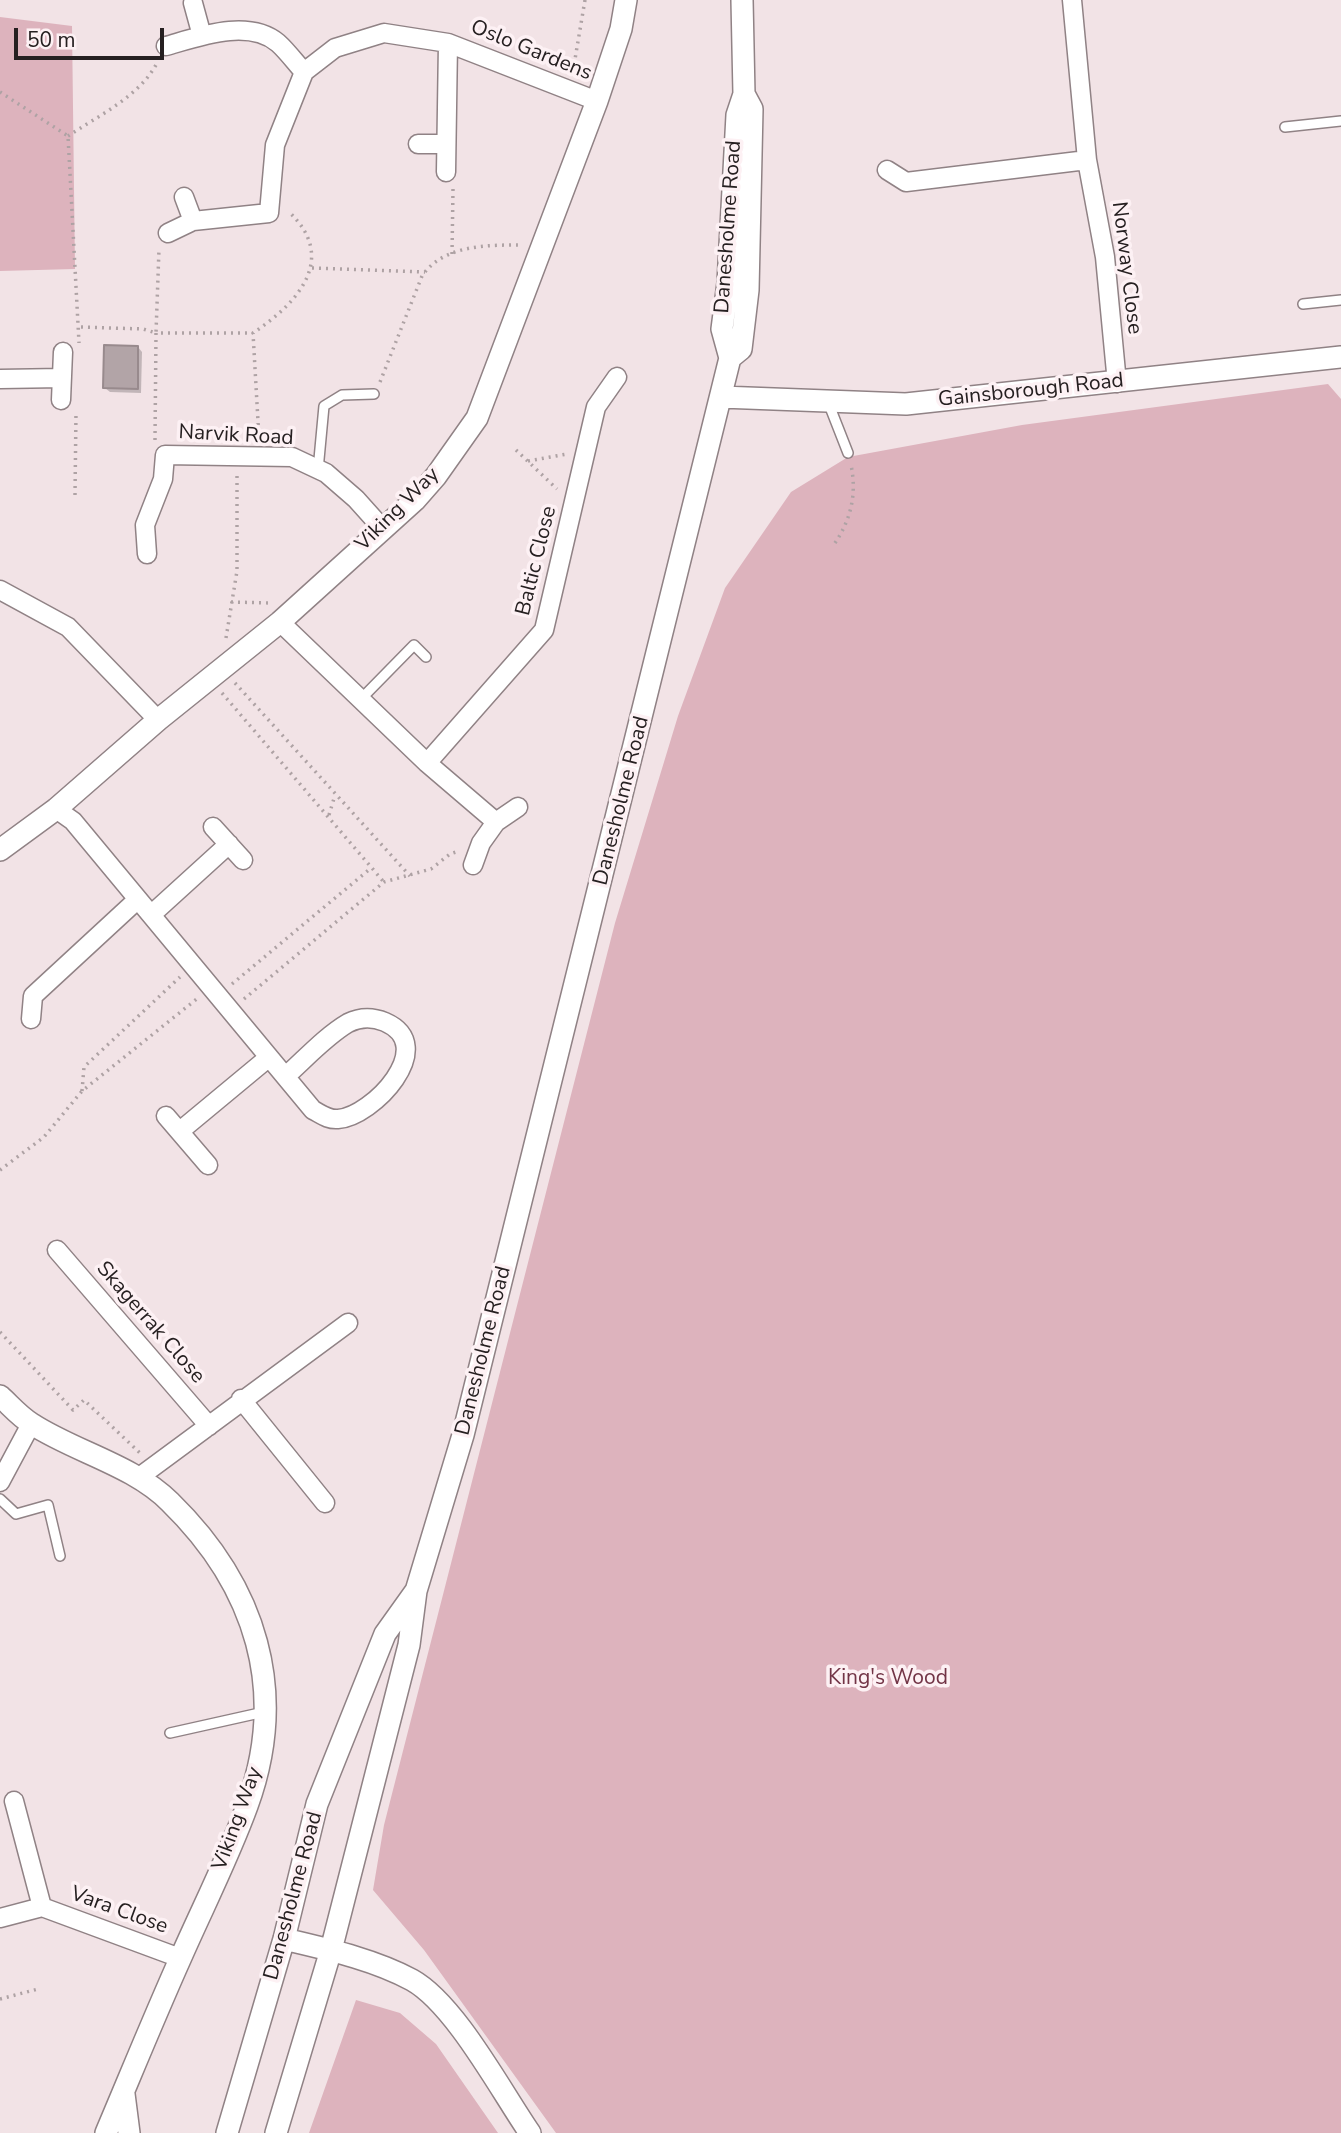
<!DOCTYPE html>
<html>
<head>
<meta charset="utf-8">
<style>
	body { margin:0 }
	#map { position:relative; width:1341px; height:2133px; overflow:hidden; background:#f2e3e6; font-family:"Nunito Sans",sans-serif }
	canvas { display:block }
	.scale { position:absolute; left:14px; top:28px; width:150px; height:32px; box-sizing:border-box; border:4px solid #262021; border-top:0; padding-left:9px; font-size:21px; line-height:24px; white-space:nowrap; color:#262021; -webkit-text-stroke:5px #fdf1f4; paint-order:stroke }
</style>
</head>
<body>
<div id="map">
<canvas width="1341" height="2133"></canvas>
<div class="scale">50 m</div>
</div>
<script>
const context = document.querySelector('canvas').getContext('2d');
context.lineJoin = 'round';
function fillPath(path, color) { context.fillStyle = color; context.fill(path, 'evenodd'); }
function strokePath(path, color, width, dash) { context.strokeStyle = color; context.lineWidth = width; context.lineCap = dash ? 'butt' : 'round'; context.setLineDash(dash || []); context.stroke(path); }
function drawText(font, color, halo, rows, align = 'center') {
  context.font = font + ' "Nunito Sans",sans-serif'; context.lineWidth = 7; context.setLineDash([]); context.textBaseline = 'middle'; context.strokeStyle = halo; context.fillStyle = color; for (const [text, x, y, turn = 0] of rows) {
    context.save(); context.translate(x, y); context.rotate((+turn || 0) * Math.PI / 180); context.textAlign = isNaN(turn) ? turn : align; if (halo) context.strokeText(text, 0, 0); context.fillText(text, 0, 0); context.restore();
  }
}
fillPath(new Path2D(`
	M0 17 72 26 75 269 0 271Z
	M1328 384 1341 399V2133H556L424 1950 373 1890 384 1825 615 923 678 716 725 588 791 492 848 457 1022 425Z
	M356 2000 400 2013 436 2044 498 2133H309Z`), '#ddb3bd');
fillPath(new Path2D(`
	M138 347 142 352 141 393 110 392 105 388Z`), '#0003');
const building = new Path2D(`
	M104 345 138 346V389L103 388Z`);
fillPath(building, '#b2a4a7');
strokePath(building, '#988a8d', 2);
const service = new Path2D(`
	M1285 127 1341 121
	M1303 304 1341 300
	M828 402 848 453
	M318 470 324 406 342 395 374 394
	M361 699 414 645 426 657
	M0 1499 16 1514 48 1505 60 1556
	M170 1733 264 1712`);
const minor = new Path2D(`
	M1072 0 1087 160 1105 257 1117 383
	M193 3 202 36
	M166 46C198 37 248 18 278 43 287 51 295 62 304 72
	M418 144H446
	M887 170 906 182 1087 160
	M446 172 448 43
	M184 197 193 221
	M168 233 193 221 269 213 275 145 304 72 335 48 384 33 448 43 597 101
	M0 379 62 378
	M61 400 63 352
	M147 554 145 525 163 479 165 455 292 457 326 473 356 499 382 528
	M0 590 68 627 158 720
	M280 622 427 763 496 822 481 843 473 865
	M427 763 544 630 596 407 617 377
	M56 809 73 821 313 1110C321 1114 328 1120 338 1119 372 1117 440 1046 385 1022 373 1017 360 1017 348 1023 326 1036 306 1058 287 1075
	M496 822 518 807
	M213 827 243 860
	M152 914 229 844
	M31 1019 33 996 137 900
	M166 1116 208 1165
	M180 1131 268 1058
	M57 1250 209 1426
	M241 1399 325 1503
	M138 1478 348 1323
	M0 1482 31 1424
	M14 1801 42 1907
	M0 1918 42 1907 180 1958`);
const tertiary = new Path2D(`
	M730 358 741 349 748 290 752 109 744 94
	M721 397 906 404 1341 357
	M0 850 56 809 158 720 280 622 415 500 436 476 477 418 597 101 621 29 626 0
	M0 1396C10 1405 20 1417 32 1424 75 1452 133 1465 170 1502 256 1586 289 1691 247 1806 228 1858 203 1907 181 1957 155 2015 131 2074 106 2133
	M284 1939C326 1949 373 1959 412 1980 455 2004 501 2091 530 2133
	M124 2094 129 2133
	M227 2133 284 1939 317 1804 385 1634 415 1592
	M276 2133 331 1950 409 1645 416 1591 463 1435 730 358 722 329 728 283 737 115 744 94 742 0`);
strokePath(service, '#908285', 12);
strokePath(minor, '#908285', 21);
strokePath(tertiary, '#908285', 24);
strokePath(new Path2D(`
	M573 71 585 0
	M0 92 68 136 79 343
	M68 136C98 116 140 96 157 63
	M452 254 453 189
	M312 268 425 272
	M81 327 143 329 156 333 159 249
	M380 382 422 276C443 245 486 245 521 245
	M259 439 253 333C298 303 339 258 288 211
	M155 440 156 333H253
	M516 450 557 489
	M528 461 567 454
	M75 495 76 412
	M835 543C851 519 857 494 851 465
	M231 602 271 603
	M226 638 237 571V476
	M235 683 410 876
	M222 693 383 881
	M329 815 335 795
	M232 984 371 868
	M244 999 384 882 431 869 450 854 459 851
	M82 1091 84 1067 180 977
	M0 1170 44 1137 82 1091 198 998
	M0 1332 73 1410 84 1400 141 1454
	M0 1999 38 1989`), '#aea2a4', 3.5, [2, 5]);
strokePath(service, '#fff', 9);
strokePath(minor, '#fff', 18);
strokePath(tertiary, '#fff', 21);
drawText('21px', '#262021', '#fdf1f4', [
	["Oslo Gardens",531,51,22],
	["Danesholme Road",729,227,-86],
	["Norway Close",1126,268,83],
	["Gainsborough Road",1031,391,-6],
	["Narvik Road",236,436,3],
	["Viking Way",398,510,-45],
	["Baltic Close",537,561,-76],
	["Danesholme Road",622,801,-76],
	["Skagerrak Close",150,1323,49],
	["Danesholme Road",484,1351,-76],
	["Viking Way",238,1819,-70],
	["Danesholme Road",294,1896,-75],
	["Vara Close",119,1911,20]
]);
drawText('21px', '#723446', '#fdf1f4', [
	["King's Wood",888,1679]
]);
</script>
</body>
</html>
